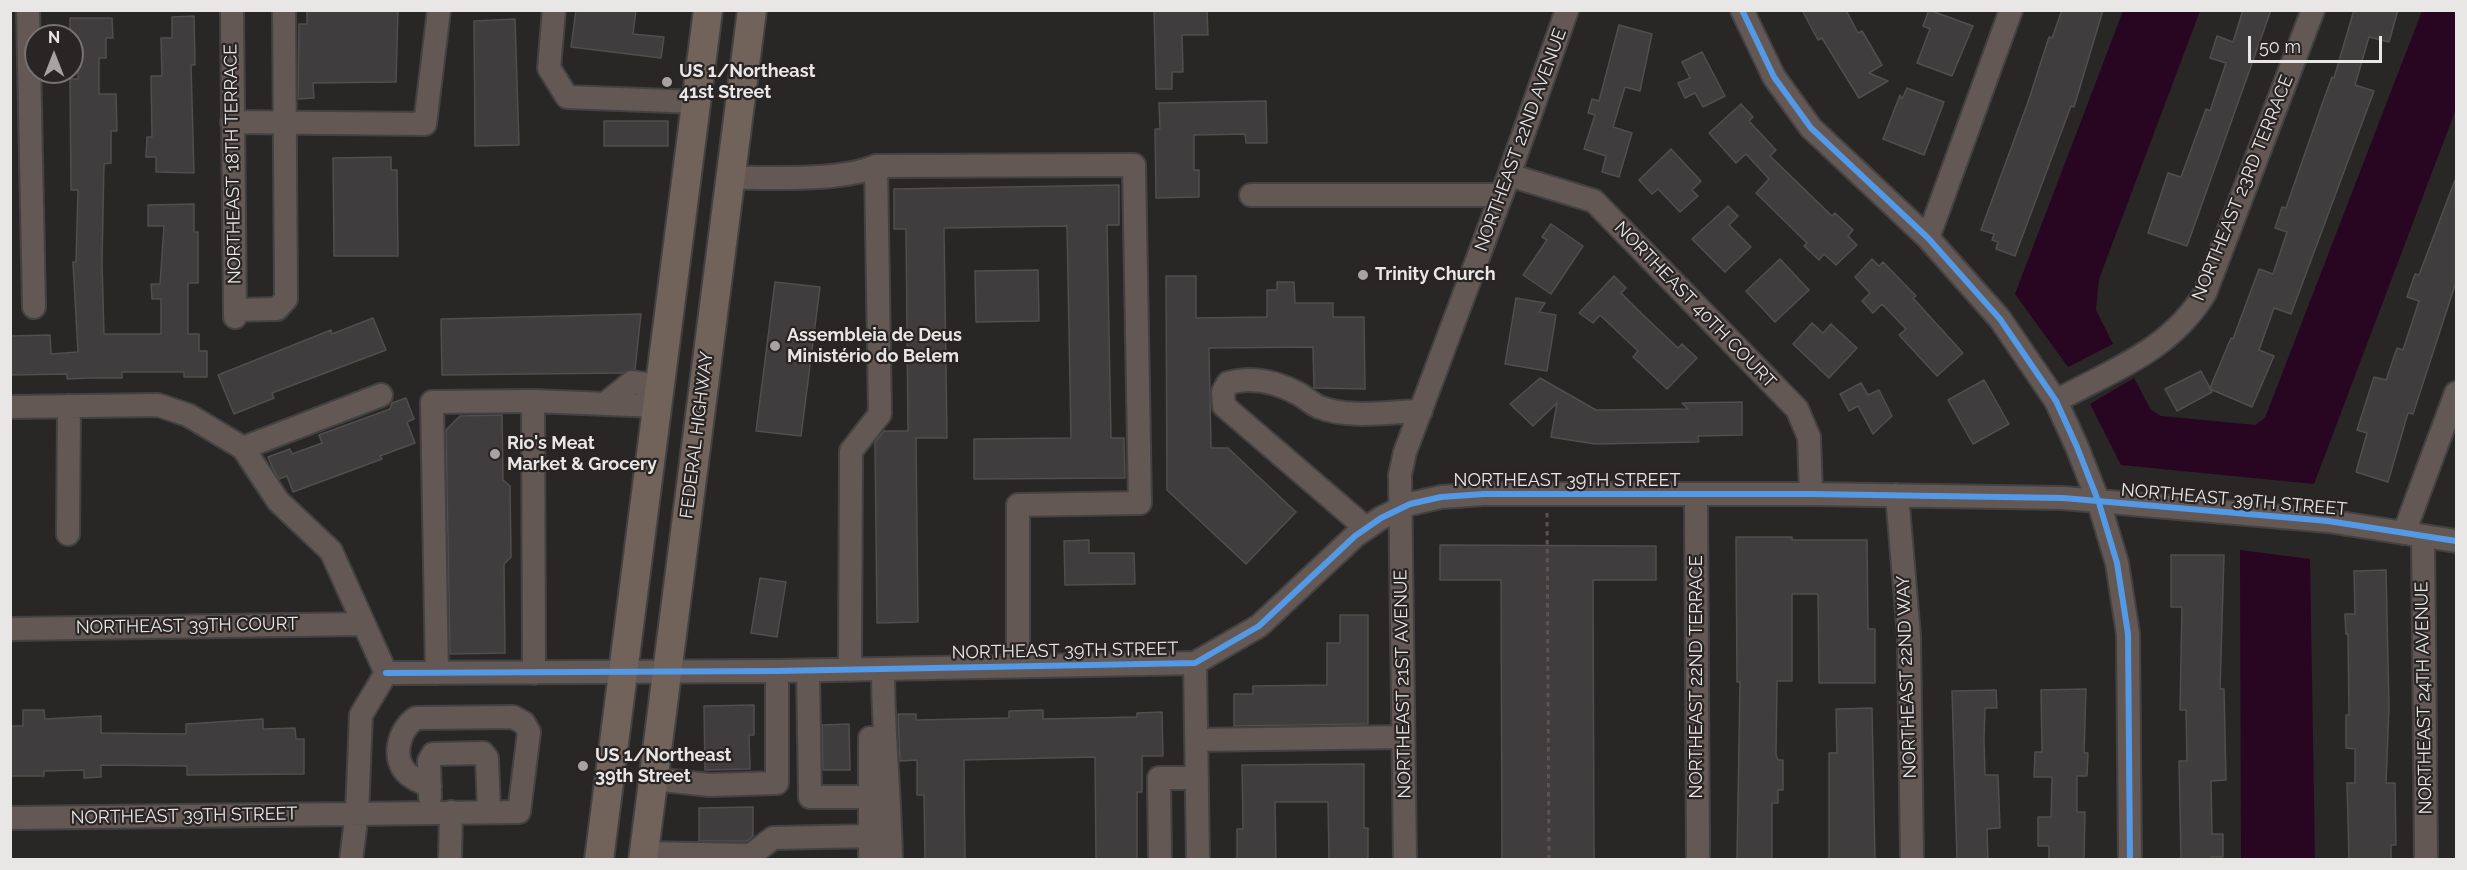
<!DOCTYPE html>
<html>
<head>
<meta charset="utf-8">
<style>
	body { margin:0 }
	#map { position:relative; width:2467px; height:870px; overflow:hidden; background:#292626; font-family:Raleway,sans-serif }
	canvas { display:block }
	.frame { position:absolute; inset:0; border:12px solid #e9e6e6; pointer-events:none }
	.north { position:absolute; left:24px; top:24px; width:60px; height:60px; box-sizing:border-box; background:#2a2525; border:2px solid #767272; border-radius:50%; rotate:0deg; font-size:16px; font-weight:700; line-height:24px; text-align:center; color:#e9e6e6 }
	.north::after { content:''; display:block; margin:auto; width:21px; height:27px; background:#a6a3a3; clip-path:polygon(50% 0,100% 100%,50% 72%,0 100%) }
	.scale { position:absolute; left:2248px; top:36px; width:134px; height:27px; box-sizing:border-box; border:3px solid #e9e6e6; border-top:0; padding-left:8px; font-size:18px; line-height:21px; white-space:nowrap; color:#e9e6e6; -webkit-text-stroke:4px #2a2525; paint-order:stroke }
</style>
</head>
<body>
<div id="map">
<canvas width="2467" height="870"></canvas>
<div class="frame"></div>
<div class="north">N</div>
<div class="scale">50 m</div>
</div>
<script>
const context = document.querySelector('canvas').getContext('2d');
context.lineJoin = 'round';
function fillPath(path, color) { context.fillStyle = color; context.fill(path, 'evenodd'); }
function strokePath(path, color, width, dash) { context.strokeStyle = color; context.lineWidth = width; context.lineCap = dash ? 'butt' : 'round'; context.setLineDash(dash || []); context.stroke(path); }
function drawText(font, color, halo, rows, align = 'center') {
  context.font = font + ' Raleway,sans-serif'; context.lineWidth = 4.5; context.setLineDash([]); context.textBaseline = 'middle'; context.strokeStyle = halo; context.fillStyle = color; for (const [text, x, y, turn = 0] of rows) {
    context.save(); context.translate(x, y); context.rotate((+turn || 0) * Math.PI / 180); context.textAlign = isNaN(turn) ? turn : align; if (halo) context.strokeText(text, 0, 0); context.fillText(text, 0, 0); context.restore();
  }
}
fillPath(new Path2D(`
	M2123 11H2200L2099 279 2096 310 2113 344 2068 367 2015 294Z
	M2422 11H2456V109L2314 484 2121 465 2090 404 2134 378 2151 410 2161 416 2255 425 2265 418Z
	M2240 550 2310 559 2315 859H2241Z`), '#280621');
const building = new Path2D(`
	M307 10H398L396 82 313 83 314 98 298 99 299 24H307Z
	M576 10H636L633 34 664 37 661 58 571 47Z
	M1154 10H1207L1208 35H1182L1183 72H1172V89H1156Z
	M1802 10H1846L1858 33 1862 31 1882 65 1869 73 1888 81 1859 98 1822 38 1818 40Z
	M1929 10 1973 26 1952 76 1917 63 1930 29 1923 26Z
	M2062 10H2103L2074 107 2071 106 2015 256 1996 249 1998 242 1992 240 1994 234 1981 230 2028 102 2049 37 2052 38Z
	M2243 10H2271L2187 246 2148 233 2168 173 2181 177 2206 109 2210 111 2226 63 2210 58 2217 36 2233 42Z
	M2354 10H2398L2389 42 2369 37 2355 85 2374 91 2291 314 2274 308 2259 350 2274 356 2252 407 2210 389 2212 392 2177 411 2165 389 2201 371 2210 388 2231 338 2233 339 2259 269 2273 274 2287 232 2275 228 2282 207 2286 208 2320 110 2332 77 2334 78Z
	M194 16 195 65H191L194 173 156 172V157H146L147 137H152L151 76H162L161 38H172V17Z
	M70 18H112L113 38H106V58H99V94H116L117 131H111V163L104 164 102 262 104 334H161V299H152L151 284H160L164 226H148V205L194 204V232H198V283H188V334H199V351H207V377H184V372H122V378H91L67 379V374L10 375V336L50 335 51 354 78 352 73 262H76L78 190H71L70 79H78V43H72V36H70Z
	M515 19 519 145 475 146 474 21Z
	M1619 25 1652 34 1640 91 1625 87 1613 127 1632 133 1619 177 1602 172 1606 156 1584 149 1595 115 1588 113 1592 99 1599 101Z
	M1702 52 1725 96 1703 107 1695 93 1685 98 1678 83 1690 78 1682 62Z
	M1907 88 1944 102 1924 155 1883 139 1900 95 1902 99Z
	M1266 101 1267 143H1246L1245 134 1194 135V170H1199V197L1156 198 1155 129H1160L1159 103Z
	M1741 104 1753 117 1749 121 1776 150 1770 156 1832 216 1835 213 1853 230 1848 236 1857 245 1836 265 1824 254 1819 260 1804 246 1807 243 1756 193 1769 179 1746 154 1736 163 1709 133Z
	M604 121H668V146H604Z
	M1671 149 1701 181 1692 190 1698 196 1680 212 1658 189 1652 194 1639 180Z
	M391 157V170H397L398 256H334L333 158Z
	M2455 180 2457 279 2413 414 2408 413 2388 482 2356 472 2367 433 2357 430 2374 377 2386 380 2397 348 2403 350 2419 301 2407 297 2415 274 2419 275Z
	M1119 185V225H1107L1111 438H1124L1125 478 974 479V439L1071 438 1067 226 944 228 947 438H916L918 622 877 623 875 442 884 431H908L906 229H894V189Z
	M1728 206 1738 216 1729 225 1751 247 1725 272 1692 239Z
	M1551 224 1583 246 1551 294 1523 275 1547 240 1542 237Z
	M1780 259 1809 290 1775 322 1746 291Z
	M1872 259 1879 266 1883 262 1916 296 1913 298 1963 353 1937 376 1899 335 1906 329 1882 304 1873 313 1862 301 1870 293 1855 277Z
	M1038 270 1039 321 976 322 975 271Z
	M1166 276H1196V318L1267 317V290H1277V282H1294L1295 303H1333V317H1364L1365 389 1314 388 1313 347 1209 348 1211 448H1228L1296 512 1246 564 1167 490Z
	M1614 276 1626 288 1621 293 1642 314 1678 348 1682 344 1697 358 1667 389 1633 357 1638 351 1600 315 1593 323 1579 313Z
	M775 282 820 287 801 436 756 431Z
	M1516 298 1545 303 1539 312 1556 315 1547 371 1505 364Z
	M641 314 635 369 621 373 442 375 441 319Z
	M373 318 386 350 272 393 274 398 234 414 218 375 331 330 332 334Z
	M1812 323 1823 333 1831 324 1857 348 1829 378 1793 344Z
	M1540 378 1596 410 1688 409 1682 403 1742 402V435L1698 436 1699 442 1595 444 1551 437 1557 403 1533 426 1510 404Z
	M1984 380 2009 424 1973 444 1948 400Z
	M1861 383 1868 395 1879 390 1892 416 1873 434 1858 406 1849 411 1840 394Z
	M406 398 414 419 407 422 415 443 380 456 382 459 293 492 287 476 279 479 273 469 268 457 290 449 292 454 322 443 319 435 390 409 392 403Z
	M502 415 503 480 510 486 511 557 504 564 505 653 450 654 446 430 460 416Z
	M1736 537H1792V540H1867L1868 629H1875V683H1819L1818 594H1792V681H1777L1776 755 1778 760H1783V790H1778V803H1772V860H1737L1740 682H1737Z
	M1089 540V553H1134L1135 584 1065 585 1064 541Z
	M1440 545 1656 546V580H1593L1594 860H1502L1501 580H1440Z
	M2171 555H2224L2220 689H2224L2226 780 2211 781 2212 834H2223V857H2211V860H2181L2179 761H2187L2186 710H2180L2182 607H2171Z
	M2386 570 2389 706 2386 783H2395L2396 845H2391V860H2349L2347 783H2355V749L2346 748V715H2349L2348 634H2346L2345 614H2355L2354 571Z
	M760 578 786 582 777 637 751 633Z
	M1340 615H1368V724L1234 726V694H1253V686L1327 685V643H1340Z
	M2086 689 2084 753H2088L2087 776H2077V812H2085L2084 860H2049V846H2038V817H2051L2052 777H2034L2035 752H2042L2041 690Z
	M1996 690 1997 708H1985L1984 739 1985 775H1998L2000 828 1987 829 1988 860H1957L1952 691Z
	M754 705V735H749L750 769 705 770 704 706Z
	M1872 708 1875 860H1829V753H1837L1836 709Z
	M23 710H44L45 719 101 716V733L186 734V724L263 719V729L295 728 296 739H304V774L187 775V766L101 765V777L84 778V770L44 771V776H10V726H23Z
	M1043 710V719L1137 717V713L1162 712 1163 756H1142V792H1137V860H1096L1095 757 964 760 965 860H925L924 795H917V760L900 761 898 714H916V720L1009 718V711Z
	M849 724 850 770H823L822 725Z
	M1364 764V828H1368V860H1329L1328 802H1275L1276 860H1237V829H1243L1242 765Z
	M753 807V836L747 841H699V808Z`);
fillPath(building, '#3f3d3d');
strokePath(building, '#504e4e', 1.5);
const minor = new Path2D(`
	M28 10 34 307
	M232 10 235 317
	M554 10 549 68 567 97 696 102
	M1742 10 1774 77 1811 128 1928 238 2000 319 2056 401 2077 447 2099 503 2117 563 2128 634 2130 860
	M232 122 425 124 439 10
	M1509 175 1594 201 1797 409 1809 437 1811 494
	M730 178C771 177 840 182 876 166
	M1251 195H1501
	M1928 238 2011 10
	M235 310 277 309 286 299 284 10
	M533 401 534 673
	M2056 401C2112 370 2170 351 2205 293L2313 10
	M606 403 632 382 659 386
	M10 407 158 405 188 415 243 448 278 501 331 551 386 673
	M243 448 381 395
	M1696 495 1698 860
	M1897 495 1909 636 1912 860
	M1366 528 1224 406 1223 392 1228 383C1252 376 1277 382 1299 394 1306 398 1312 404 1319 407 1349 419 1389 412 1421 411
	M2404 533 2456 393
	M68 534 69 406
	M2423 536 2426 860
	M10 629 363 624
	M1195 663 1198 860
	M850 670 851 451 880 414 876 166 1134 165 1140 503 1018 505V666
	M883 670C883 733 890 796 891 860
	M808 671 810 797H870
	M386 673 777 671 1195 663 1259 626 1355 536 1381 518 1410 504 1441 497 1484 494H1811L2063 498 2328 521 2456 541
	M437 673 432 402 533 401 656 406
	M870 738V860
	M1196 740 1403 737
	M653 779 710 785 777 783V671
	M430 797 429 761 433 754 483 753 487 758 489 812
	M10 818 519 812 529 732 524 723 513 717 416 718C399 729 390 760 409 775 415 780 423 783 430 786
	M644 853 751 855 773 838 870 836
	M351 860 357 813 361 715 386 673
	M450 860 451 812
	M1160 860 1159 778H1197
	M1405 860 1400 475 1405 452 1509 175 1567 10`);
const major = new Path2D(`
	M599 860 708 10
	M643 860 752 10`);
strokePath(minor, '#434242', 26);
strokePath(major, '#434242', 32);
strokePath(new Path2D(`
	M1547 513 1549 860`), '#5c5450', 3, [4.5, 4.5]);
strokePath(minor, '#635854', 22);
strokePath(major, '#71625a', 28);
strokePath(new Path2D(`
	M1742 10 1774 77 1811 128 1928 238 2000 319 2056 401 2077 447 2099 503 2117 563 2128 634 2130 860
	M386 673 777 671 1195 663 1259 626 1355 536 1381 518 1410 504 1441 497 1484 494H1811L2063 498 2328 521 2456 541`), '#5399e6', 6);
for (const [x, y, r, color] of [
	[667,82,6,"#a6a3a3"],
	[1363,275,6,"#a6a3a3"],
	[775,346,6,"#a6a3a3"],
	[495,454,6,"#a6a3a3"],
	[583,766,6,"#a6a3a3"]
]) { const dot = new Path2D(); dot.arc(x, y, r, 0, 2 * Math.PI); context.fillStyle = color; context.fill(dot); strokePath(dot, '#2a2525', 2); }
drawText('bold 18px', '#e9e6e6', '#2a2525', [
	["US 1/Northeast",679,72],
	["41st Street",679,93],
	["Trinity Church",1375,275],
	["Assembleia de Deus",787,336],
	["Ministério do Belem",787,357],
	["Rio's Meat",507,444],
	["Market & Grocery",507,465],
	["US 1/Northeast",595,756],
	["39th Street",595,777]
], 'left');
drawText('18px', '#e9e6e6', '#2a2525', [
	["NORTHEAST 22ND AVENUE",1521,140,-70],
	["NORTHEAST 18TH TERRACE",233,164,-91],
	["NORTHEAST 23RD TERRACE",2243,188,-68],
	["NORTHEAST 40TH COURT",1695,305,46],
	["FEDERAL HIGHWAY",697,435,-83],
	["NORTHEAST 39TH STREET",1567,481],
	["NORTHEAST 39TH STREET",2234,500,5],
	["NORTHEAST 39TH COURT",187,626,-1],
	["NORTHEAST 39TH STREET",1065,651,-1],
	["NORTHEAST 22ND TERRACE",1697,677,-90],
	["NORTHEAST 22ND WAY",1907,677,-92],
	["NORTHEAST 21ST AVENUE",1403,684,-91],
	["NORTHEAST 24TH AVENUE",2424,698,-91],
	["NORTHEAST 39TH STREET",184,816,-1]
]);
</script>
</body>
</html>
